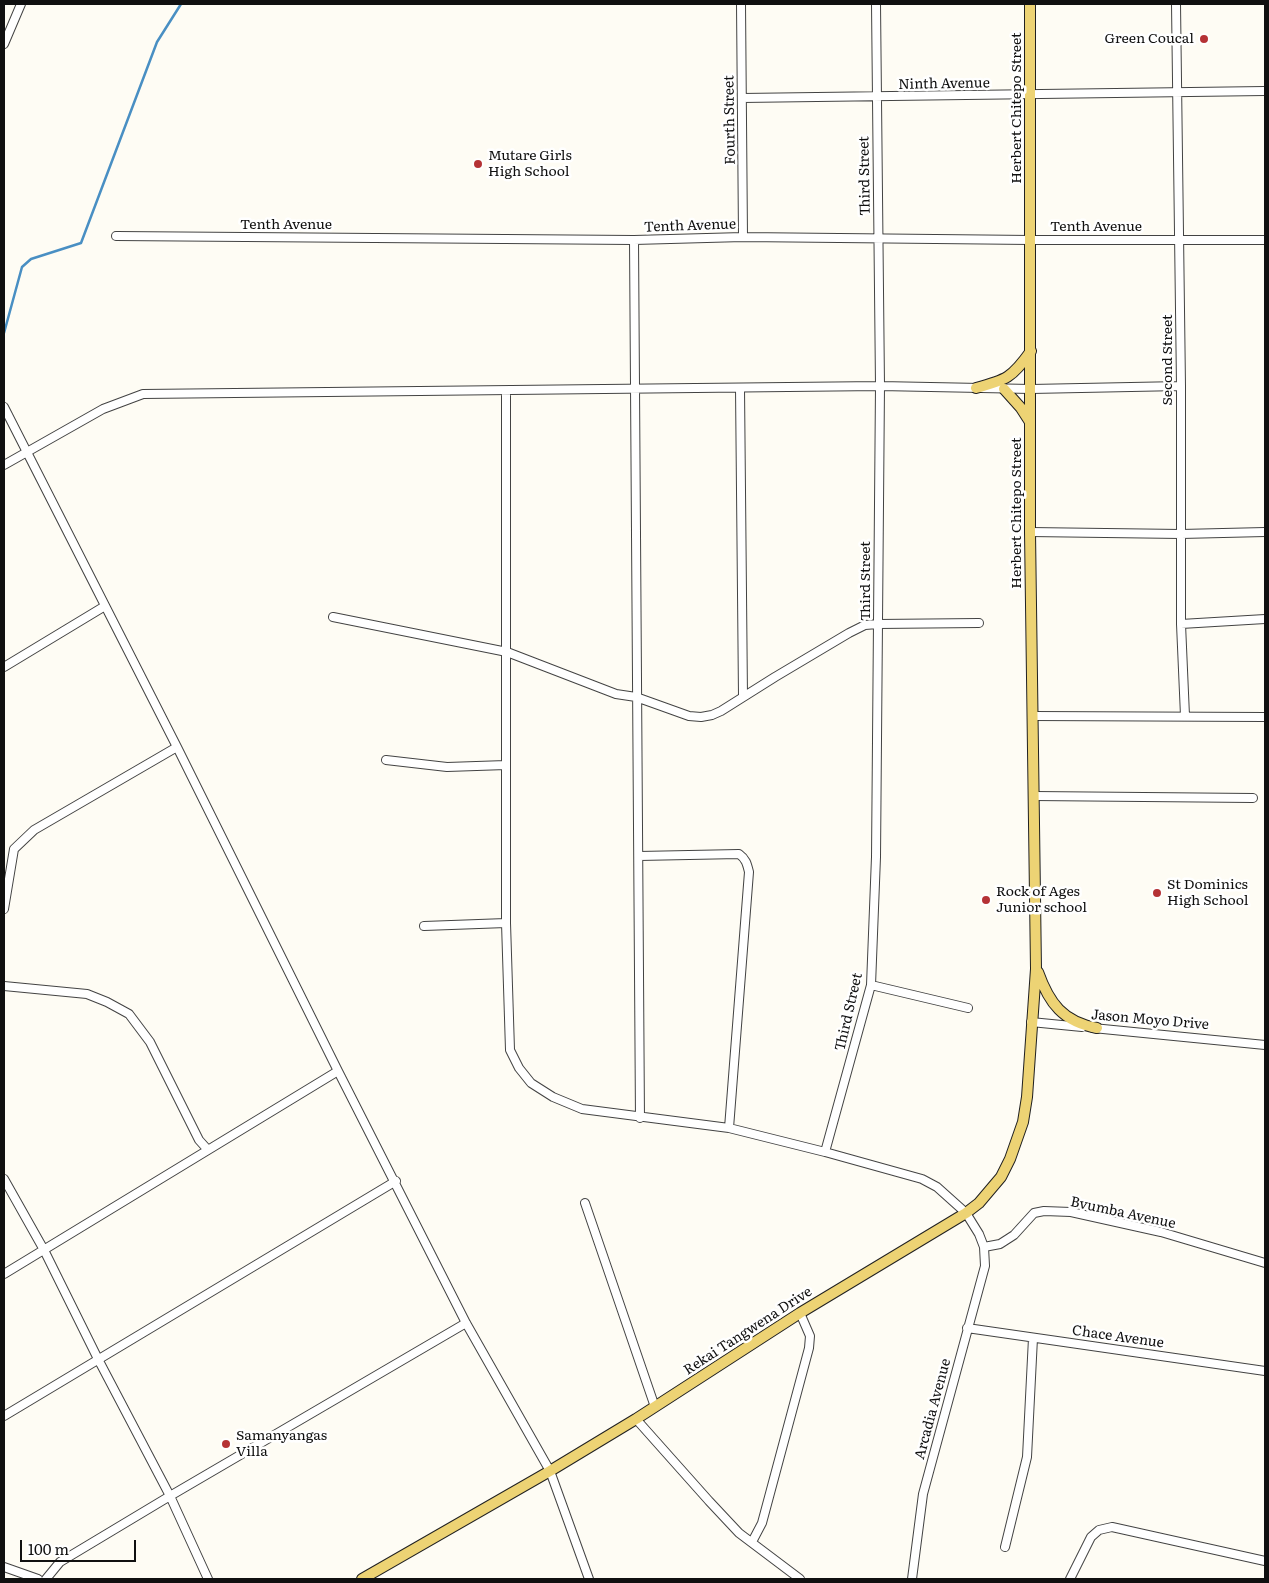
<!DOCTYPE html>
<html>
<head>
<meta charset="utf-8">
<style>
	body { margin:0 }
	#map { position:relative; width:1269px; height:1583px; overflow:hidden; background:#fefcf4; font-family:Literata,serif }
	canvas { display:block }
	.frame { position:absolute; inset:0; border:5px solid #101010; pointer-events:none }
	.scale { position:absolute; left:20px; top:1540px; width:116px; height:22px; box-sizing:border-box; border:2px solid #101010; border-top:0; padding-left:6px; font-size:15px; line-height:18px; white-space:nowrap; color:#101010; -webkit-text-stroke:4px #fff; paint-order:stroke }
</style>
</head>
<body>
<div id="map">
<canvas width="1269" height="1583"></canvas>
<div class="frame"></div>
<div class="scale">100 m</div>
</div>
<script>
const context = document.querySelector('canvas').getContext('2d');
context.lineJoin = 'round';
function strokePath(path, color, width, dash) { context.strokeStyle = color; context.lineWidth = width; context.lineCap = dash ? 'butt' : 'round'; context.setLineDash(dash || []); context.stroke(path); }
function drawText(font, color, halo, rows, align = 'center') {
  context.font = font + ' Literata,serif'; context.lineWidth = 5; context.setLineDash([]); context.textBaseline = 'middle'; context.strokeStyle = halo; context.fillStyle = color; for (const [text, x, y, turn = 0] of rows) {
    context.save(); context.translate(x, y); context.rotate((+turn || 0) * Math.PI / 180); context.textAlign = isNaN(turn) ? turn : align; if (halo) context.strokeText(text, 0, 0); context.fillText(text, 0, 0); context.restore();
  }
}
strokePath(new Path2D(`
	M4 333 22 267 31 259 81 243 157 42 181 4`), '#498fc3', 2.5);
const minor = new Path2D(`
	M741 4 743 237
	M1176 4 1181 386V624L1185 716
	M4 44 21 4
	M742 98 1265 91
	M116 236 634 240 743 237 1031 240H1265
	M634 240 640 1118
	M740 388 743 697
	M506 391V923L510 1050 519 1068 531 1083 553 1097 582 1109 729 1128 825 1152 922 1179 937 1187 966 1213 979 1234 984 1247 985 1266 923 1494 912 1579
	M4 407 177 747 338 1071 466 1323 550 1471 589 1579
	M4 465 103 409 143 394 880 386 1031 389 1181 386
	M1030 532 1181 534 1265 532
	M333 617 507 652 616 694 636 697 689 716 701 717 712 715 721 711 775 677 849 633 865 625 878 624 979 623
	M1181 624 1265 619
	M4 667 105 606
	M1033 716 1265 717
	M386 760 447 767 506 765
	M1034 796 1253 798
	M639 856 739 854C746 859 747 864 749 872L729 1128
	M4 909 14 849 34 830 177 747
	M424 926 506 923
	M871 985 968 1008
	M4 986 87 994 107 1002 129 1014 150 1042 199 1140 208 1150 338 1071
	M1031 1022 1082 1027
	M1093 1028 1265 1045
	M825 1152 871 985 876 857 880 386 876 4
	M4 1179 44 1250 98 1359 170 1496 208 1579
	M585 1203 655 1407
	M984 1247 1000 1244 1014 1235 1034 1213 1044 1211 1071 1212 1161 1232 1265 1263
	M4 1274 208 1150
	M967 1328 1265 1371
	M4 1416 396 1181
	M636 1419 709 1501 739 1533 800 1579
	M752 1542 762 1523 809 1348 810 1336 800 1313
	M1005 1547 1027 1457 1033 1338
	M4 1567 38 1579
	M46 1579 60 1562 170 1496 466 1323
	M1070 1579 1091 1537 1099 1530 1112 1527 1265 1561`);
const major = new Path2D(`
	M976 388C1006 380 1012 378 1031 351
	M1004 389 1021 408 1030 422
	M1038 972C1049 1003 1063 1022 1097 1028
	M362 1579 550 1471 636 1419 800 1313 966 1213 979 1203 1001 1177 1010 1159 1023 1122 1027 1097 1036 969 1030 532V4`);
strokePath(minor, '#434343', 10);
strokePath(major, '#212121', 12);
strokePath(minor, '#fff', 8);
strokePath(major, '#edd374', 10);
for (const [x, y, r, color] of [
	[1204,39,5,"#b53235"],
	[478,164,5,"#b53235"],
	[1157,893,5,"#b53235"],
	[986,900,5,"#b53235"],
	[226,1444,5,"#b53235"]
]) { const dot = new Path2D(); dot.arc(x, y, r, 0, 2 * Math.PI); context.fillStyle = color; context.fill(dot); strokePath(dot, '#fff', 2); }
drawText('14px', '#101010', '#fff', [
	["Green Coucal",1194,39,"right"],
	["Mutare Girls",488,156],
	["High School",488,172],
	["St Dominics",1167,885],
	["High School",1167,901],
	["Rock of Ages",996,892],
	["Junior school",996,908],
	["Samanyangas",236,1436],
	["Villa",236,1452]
], 'left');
drawText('14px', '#101010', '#fff', [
	["Ninth Avenue",944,84,-1],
	["Herbert Chitepo Street",1017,108,-90],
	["Fourth Street",730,120,-91],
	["Third Street",865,176,-91],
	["Tenth Avenue",286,225],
	["Tenth Avenue",690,226,-2],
	["Tenth Avenue",1096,227],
	["Second Street",1168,360,-90],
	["Herbert Chitepo Street",1017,513,-90],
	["Third Street",866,581,-90],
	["Third Street",849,1012,-77],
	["Jason Moyo Drive",1150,1020,5],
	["Bvumba Avenue",1123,1213,12],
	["Rekai Tangwena Drive",748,1331,-33],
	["Chace Avenue",1118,1337,8],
	["Arcadia Avenue",933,1409,-75]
]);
</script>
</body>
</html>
